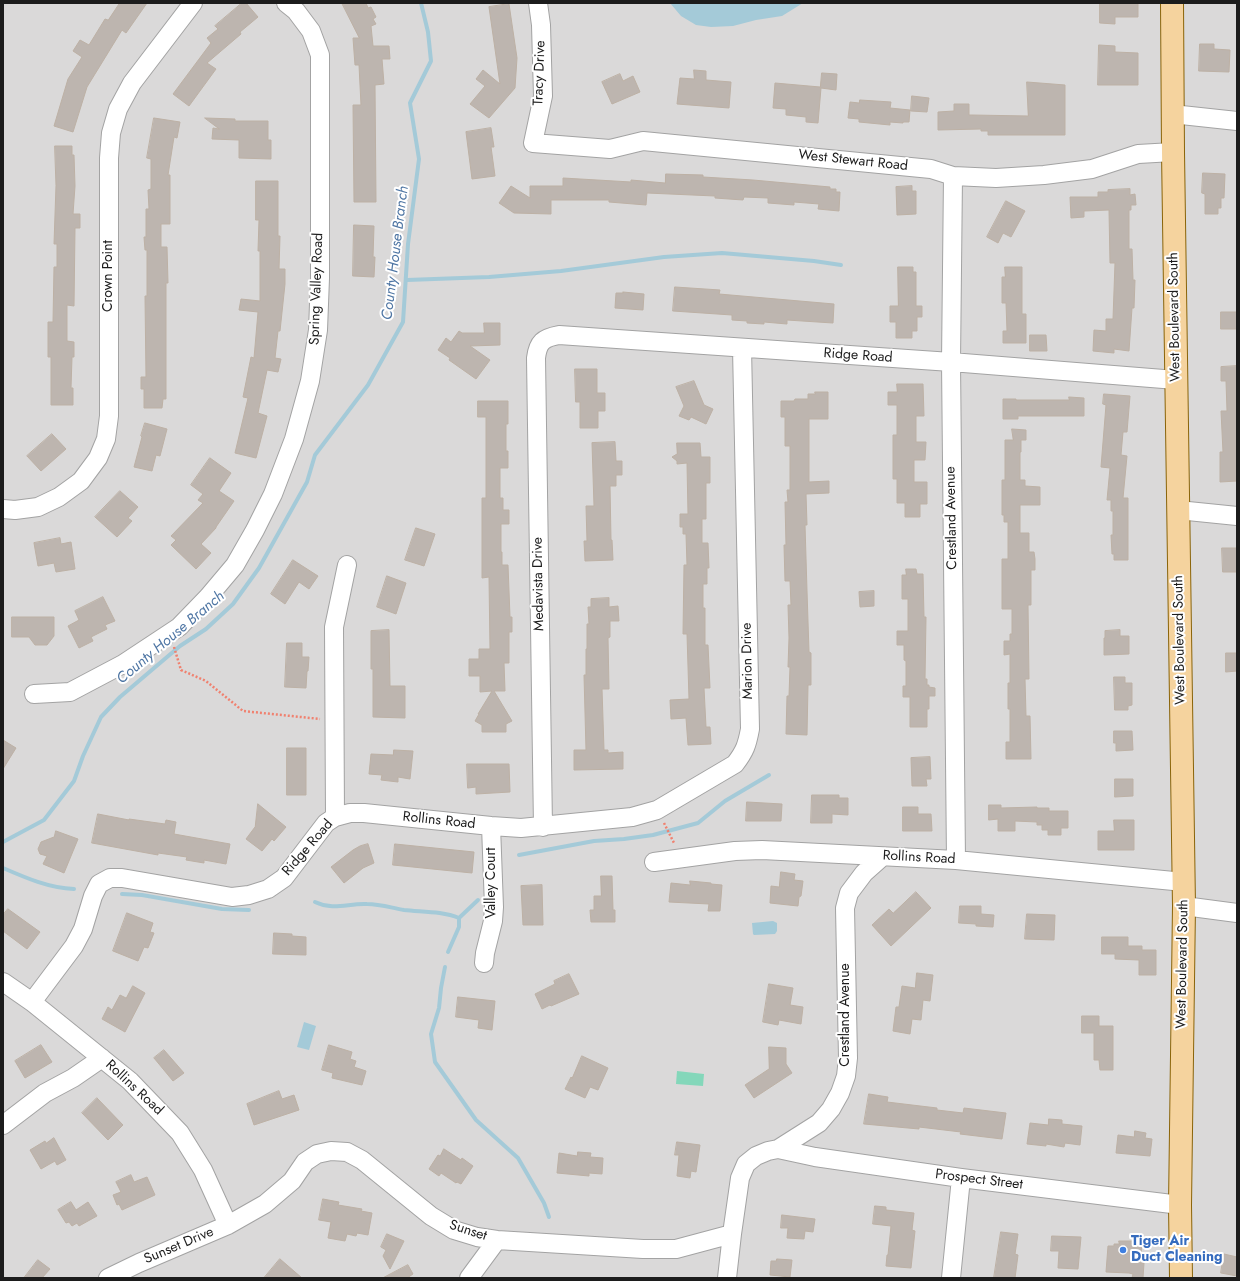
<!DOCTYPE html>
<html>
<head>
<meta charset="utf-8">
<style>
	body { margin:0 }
	#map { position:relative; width:1240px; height:1281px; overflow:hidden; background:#ece9e2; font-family:Jost,sans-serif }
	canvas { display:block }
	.frame { position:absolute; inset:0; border:4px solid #1c1c1c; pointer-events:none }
</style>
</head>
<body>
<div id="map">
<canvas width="1240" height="1281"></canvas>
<div class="frame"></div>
</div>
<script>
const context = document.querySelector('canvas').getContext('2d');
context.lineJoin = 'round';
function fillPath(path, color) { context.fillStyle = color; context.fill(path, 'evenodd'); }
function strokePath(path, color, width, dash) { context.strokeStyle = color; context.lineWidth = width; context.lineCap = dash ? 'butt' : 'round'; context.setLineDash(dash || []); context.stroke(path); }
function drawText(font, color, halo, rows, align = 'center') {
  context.font = font + ' Jost,sans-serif'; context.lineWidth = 4; context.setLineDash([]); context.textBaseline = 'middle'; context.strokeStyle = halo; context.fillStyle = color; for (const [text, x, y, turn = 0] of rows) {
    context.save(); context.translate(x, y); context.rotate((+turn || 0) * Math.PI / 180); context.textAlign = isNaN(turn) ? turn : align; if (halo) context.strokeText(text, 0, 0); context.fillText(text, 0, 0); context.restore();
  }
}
fillPath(new Path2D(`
	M3 3H1237V1278H3Z`), '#dad9d9');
fillPath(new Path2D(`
	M677 1071 704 1074 703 1086 676 1084Z`), '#84d7ba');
fillPath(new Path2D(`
	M670 3H803L782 16 756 20 733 26 711 27 696 25 681 16Z
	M773 921 777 923V931L775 934 754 935 753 934 752 923Z
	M304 1022 316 1026 309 1050 297 1047Z`), '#a4cad8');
strokePath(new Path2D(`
	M407 280 489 277 561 271 664 257 722 253 814 261 841 265
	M3 842 44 820 74 781 83 756 101 717 120 697 180 646 206 629 233 604 259 568 307 482 315 455 368 385 403 322 408 244 419 159 410 103 431 61 428 32 421 3
	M519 855 594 841 624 839 653 835 698 823 725 801 769 775
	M3 868C26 878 49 888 74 889
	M122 894 142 895 222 909 249 910
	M315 902C334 911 348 903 367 904 380 904 392 908 404 910 422 912 442 911 459 918V927L448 952
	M459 918 478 900
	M445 967 441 988 439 1008 431 1034 435 1062 476 1120 518 1158 544 1203 549 1217`), '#a4cad8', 4);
const building = new Path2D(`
	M120 3H147L126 33 122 30 87 87 73 132 54 126 68 79 82 57 73 51 80 40 89 45 105 19 108 20Z
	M242 3H246L258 17 240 32 241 34 207 63 216 69 189 106 173 94 211 43 207 38 218 29 215 26Z
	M342 3H366L368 8 371 7 376 17 373 19 376 24 371 26 373 46H389L390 59H382L384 84 375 85 376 202H354L353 105H361L359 65H355L353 38H359Z
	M1100 3H1138V17H1115V24L1100 23Z
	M509 4 517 58 515 88 489 118 470 104 485 86 476 79 483 70 500 84 489 7Z
	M1200 44H1214V49L1230 50 1229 72 1199 71Z
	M1099 45 1115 46V52L1138 53V85H1098Z
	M694 70 706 71V80L731 82 729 108 677 104 680 78 694 79Z
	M822 73 837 74 836 90 821 88 818 123 806 122V117L786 115V109L773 108 775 83 820 87Z
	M620 74 623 81 633 76 640 92 612 104 602 82Z
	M1027 82 1065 85V135H988V131H981V129L938 130V112L954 111V104H969V115H972L1028 116Z
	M912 96 929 98 927 112 911 111Z
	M860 100 891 102 890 108 910 110 909 122H903V123L890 122V125L859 122V119L848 118 850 102 859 103Z
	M154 118 180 122 177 138 174 137 168 175H170V224H161V247H167L168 283H166V399H163L162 408H144V389H141V377H146L145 296H147V250H145L144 237H146V209H149L148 190 151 189V159L147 158Z
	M205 118 235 119V121H268V140H271V159L239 158V140L212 139 213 128 219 129Z
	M491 128 494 147H491L495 176 472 179 466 132Z
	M55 146H72V155H74L75 186 73 214H80V228H75L74 306 67 305V341L74 342V357H72L71 388H73V405H51V357H48V322H53L54 267H57V244H54L56 186Z
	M1203 173 1225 174 1224 198H1221V208H1218V214H1205V194L1202 193Z
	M666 174 703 175V177L753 180 830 187V189H836V192H840L839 211 818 209 819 204 794 202V205L768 203V198L744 197 743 200 715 198V196L647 193 646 205 609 202V200H551V214L514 213 499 203 511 186 530 198V186H563V178L631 182V180L665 183Z
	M256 181H278V236H280L279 269H285V284L280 331H278L275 358 281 359 278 372 267 370 258 413 267 416 256 458 235 453 248 398 243 397 251 357 254 358 258 312 239 310 241 299 260 301V251H258L259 220H256Z
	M912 186V191H916V214L897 215 896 187Z
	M1130 189V195L1135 194 1136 205H1131V210H1129V249H1132L1133 280H1135L1134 308H1132L1129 351 1114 349V353L1093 351 1094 330 1106 331V319H1113L1115 263H1110L1109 210 1084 211V217L1071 218 1070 197H1098V192H1108V190Z
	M1006 201 1025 211 1011 237 1003 233 998 243 987 237Z
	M354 225 374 226 373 257H375L374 277 353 276Z
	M898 267H913V272H916V306H922V317H917V331H912V338H896V322H890V306H898Z
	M1005 267H1022V314H1026V343H1003V331H1007L1006 303H1002V277H1005Z
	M675 287 720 290 719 294 834 304 833 323 787 320V324L764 322V324L747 323V321L732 320V315L673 311Z
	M623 292 644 294 643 310 615 308 616 293H623Z
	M1221 312H1237V329H1221Z
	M484 323H500V345L470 346 490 360 476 379 449 360 450 358 438 350 446 338 451 342 459 331 462 333H484Z
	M1030 335H1046L1047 351H1030Z
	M1237 366V481L1220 482V452H1223L1221 411H1227L1226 381H1221V367Z
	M575 369H597V393H605V411H598V428H580V402H576Z
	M694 381 704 405 713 409 706 424 691 417 689 420 679 416 684 406 676 387Z
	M897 384H923L924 416H916V442H926L925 460H914V482H927V504H920V517H905V503H897V479H893V435H897V405H888V392H897Z
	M815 392H828V419H809V482L829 481V493L806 494 807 525H805L807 591 809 652 811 653V685H808L807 735 786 734 787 696H789L790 667H788L789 638 788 605H791L790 581H785L784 545H786L785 502H788L787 490H790V446H785V417H781V401H794L795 399H808V394H815Z
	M1104 394 1130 396 1127 432H1123L1121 455 1127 456 1123 498H1128V560H1114V554H1112L1111 535H1113V511H1111V500H1107L1110 468 1101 467 1106 405 1103 404Z
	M1069 397 1084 398V416H1018V419H1003V399H1016V400H1069Z
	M478 401H508V424H506V451H508V468H500V498H503V510H509V524H501V552H502V565H508L510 617H512V632H509V663H504L505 691H494L512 721 506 724V732H482V725L475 721 479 714H478L492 691 480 692V676H469V659H479V649H490L489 577 482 578V498H486V417H478Z
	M145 423 167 429 160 456 156 455 152 471 134 467 142 437 141 436Z
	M1012 429 1026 430V440H1021V452H1020V480H1025V486L1040 487V505H1020V533H1029V552H1034L1035 559V570H1031V605H1028L1029 679H1025L1026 716H1030L1031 759H1006V742H1010V709H1008V683H1010V654L1004 655V641H1010V634H1012V609H1002V559H1008V522H1004V515H1002V480H1005V440H1013Z
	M52 434 66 449 41 471 27 456Z
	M615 442 616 461H622V475H616V486H610L611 540H612L613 560 585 561 584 541H587L586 506H594L592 443Z
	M677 443H700L701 457H710V483H706V519H702V543H708L709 568H707V584H703V608H705V645H708L710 688H704L706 727H710L711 744 688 745 686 718 671 719 670 700 689 699 687 634H683L684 565H687L686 534H683V527H680V514H688L687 463 677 464V461L672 457 677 454Z
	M210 458 231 473 219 491 234 501 216 527V528L201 544 211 553 196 569 171 545 176 540 171 536 203 503 198 500 203 494 191 485Z
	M120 491 138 507 128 518 132 521 117 537 95 517Z
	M416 528 435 534 424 566 405 560Z
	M60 538 61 544 71 542 75 569 56 572 54 563 38 566 34 543Z
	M1222 548H1237V572H1223Z
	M293 560 318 576 309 589 299 582 285 604 271 594Z
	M906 569H916L917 574H923L924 617H926L925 679H927V685H929V687L935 688V696H929V709H927V727H910V697H903V686H906V661L904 660V645H897V631H908V599H902V575H906Z
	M387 576 406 583 396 614 377 607Z
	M874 591V606L860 607 859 592Z
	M103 597 115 621 105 625 107 629 91 637 93 641 79 648 68 626 79 620 75 611Z
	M609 598V607L618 606 619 621H610V637L608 638 609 689H602L604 750H608V753L623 752V769L574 770V750H586L584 675H586V649H587V624H589L588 607H591V599Z
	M12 617H54V636L47 645H35L29 637H12Z
	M389 630 390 686H405V718L373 717V669H371V631Z
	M1120 630V636H1129V654L1104 655V638H1105V631Z
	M287 643H302V657H309L308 671H307L306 688 285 687Z
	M1226 653H1237V671L1226 672Z
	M1114 677H1125V683H1132V705L1128 706V710H1115Z
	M1114 731H1132L1133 750 1116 751V743H1114Z
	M3 740 16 748 3 769Z
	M287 748H306V795H287Z
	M394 750 413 751 410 779 398 777V782L381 780 382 775 369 774 371 754 393 755Z
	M930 757 931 779H926L927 786H912L911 758Z
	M467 764H509L510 792 476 794V787L468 788Z
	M1115 779H1133V796L1115 797Z
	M812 795H839V798H848V815L832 814V823H811Z
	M747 802 782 804 781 821H746Z
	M258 804 286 827 274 841 272 839 262 851 246 839 255 827Z
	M989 805H1001V808L1037 807V808H1049V811H1068V828H1061V835H1048V830H1042V825H1037V822L1015 821V831H998V819L989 820Z
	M903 807H918V814H931L932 831H903Z
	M98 814 129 820V819L165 824 166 820 176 822 174 834 230 844 226 864 204 860V863L186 860 187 857 158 853V855L92 843Z
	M1114 820H1134V850H1098V831H1114Z
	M56 831 78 839 64 873 43 864 47 856 40 854 38 849 41 842 54 837Z
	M368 844 374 863 363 868 344 883 331 867 353 850 360 846Z
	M395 844 474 852 472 873 393 865Z
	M781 872 795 874 794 880 803 881 801 896 799 897 798 906 770 903 771 886 779 887Z
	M601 876H612L613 910H615V922H591L590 910H594V896H601Z
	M690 881 711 883V884L722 885 720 911H708L709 904 669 902 671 883 690 885Z
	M542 885 543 925H523L521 886Z
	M916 892 931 908 891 946 872 925 889 909 893 913Z
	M960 906H981V914L994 915 993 927 976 926V924L959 923Z
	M8 909 40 932 27 949 3 931V915Z
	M127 913 153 923 150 932 154 933 148 948 144 947 138 961 113 951Z
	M1027 914 1055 915 1054 940 1025 939Z
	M274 933 292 934V936L306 937V955L273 954Z
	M1102 937H1128V946H1142V950H1156V975H1139V960L1115 959V954H1102Z
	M917 973 933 975 930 1001 923 1000 921 1020 912 1019 910 1034 893 1031 896 1007H899L902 986 915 988Z
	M569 974 579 994 551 1006 550 1005 542 1009 535 994 555 984 554 981Z
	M769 984 793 988 790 1005 803 1007 801 1024 779 1020 778 1025 763 1022Z
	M133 986 145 993 125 1032 102 1019 108 1007 112 1010 120 995 126 998Z
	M458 997 495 1001 492 1030 478 1028 479 1020 456 1017Z
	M1082 1016H1099V1026H1113V1070H1100L1099 1060H1094V1033H1082Z
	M41 1045 52 1062 25 1078 15 1061Z
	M329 1045 352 1052 350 1059 356 1061 354 1067 366 1071 362 1085 332 1078 333 1073 322 1070Z
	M769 1047 786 1048V1064L792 1073 754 1098 745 1085 769 1069Z
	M164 1050 184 1073 173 1081 154 1058Z
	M582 1056 608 1068 598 1090 590 1087 585 1098 565 1089 571 1077 572 1078Z
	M279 1091 282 1099 294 1095 299 1110 254 1125 247 1104Z
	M869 1094 888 1097 887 1102 937 1108V1110L963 1113 964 1108 1006 1113 1002 1139 960 1134 961 1132 919 1127V1129L864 1124Z
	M97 1098 123 1125 108 1140 82 1113Z
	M1049 1119 1062 1120V1124L1082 1126 1080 1145 1065 1143 1064 1147 1046 1144V1146L1027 1144 1030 1123 1048 1125Z
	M1135 1131 1146 1133 1145 1138 1152 1139 1150 1156 1116 1153 1118 1135 1134 1137Z
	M54 1138 66 1160 57 1165 55 1161 41 1169 30 1150 45 1141 46 1143Z
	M677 1142 700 1145 696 1172 691 1171 690 1178 677 1176 679 1155H675Z
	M444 1149 461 1160 462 1158 473 1166 461 1184 457 1182 456 1183 441 1173 439 1176 429 1169 438 1155 440 1156Z
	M578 1152 591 1153 590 1157 603 1158 602 1174 589 1173V1176L557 1173 559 1153 577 1156Z
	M131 1175 134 1182 147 1177 155 1195 122 1210 119 1204 117 1205 113 1195 121 1192 116 1182Z
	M323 1199 339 1202 338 1205 362 1209 361 1211 372 1213 368 1235 357 1233 356 1236 347 1234 345 1241 328 1238 331 1222 319 1220Z
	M71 1202 76 1210 88 1202 97 1216 79 1226 77 1223 72 1226 69 1222 66 1223 58 1210Z
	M875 1206 886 1207V1210L914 1213 912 1230 915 1231 911 1268 886 1266 887 1255H888L891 1226 873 1224Z
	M782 1215 815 1219 813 1232 805 1231 804 1239 787 1238 788 1228H781Z
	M1001 1232 1018 1234 1015 1254 1018 1255 1015 1278H994Z
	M387 1234 404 1241 390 1269 383 1256 386 1250 381 1247Z
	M1052 1236 1081 1237 1078 1269 1058 1268 1059 1251H1051Z
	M1119 1241H1134V1243H1142L1140 1263H1144L1143 1278H1132L1133 1274 1129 1273 1106 1272 1108 1246H1114V1244H1119Z
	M1224 1254 1237 1257V1276L1221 1273Z
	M280 1259 302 1278H264Z
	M777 1259 792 1260 790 1277 770 1275 771 1261H776Z
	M38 1260 50 1269 42 1278H24Z
	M408 1265 413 1274 407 1278H383Z`);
fillPath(building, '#bdb5af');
strokePath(building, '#bdb1a5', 1);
const minor = new Path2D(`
	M538 3 541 25 543 96 533 143 610 149 643 141 931 169 953 176 996 178 1044 175 1092 169 1138 154 1173 152
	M1172 114 1237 121
	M953 176 951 362 956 860
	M3 509 15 510 38 507 59 497 81 481 98 458 106 439 109 416V158L111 133 118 109 132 83 193 3
	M1178 510 1237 516
	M34 694 70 692 123 664 179 627 208 597 235 565 255 530 273 494 294 439 310 381 318 330 320 278V55L311 31 296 11 286 3
	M335 817 334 627 347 565
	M543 827 536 358C538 342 543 338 559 335L951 362 1176 380
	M654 862 735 851 762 850 956 860 1184 882
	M1184 906 1237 913
	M484 963 485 953 493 921 494 907 491 826
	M3 982 32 1002 130 1081 180 1133 203 1170 228 1225
	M32 1002 74 946 83 929 93 896 99 884 110 878H122L232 897 249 895 268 889 284 878 326 823 335 817 350 813H364L491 826 521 828 632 817 657 810 735 764C745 751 747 745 750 729L742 348
	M3 1125 45 1093 73 1078 102 1058
	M778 1149 815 1157 961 1178 1180 1205
	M108 1278 139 1263 228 1225 265 1204 292 1181 305 1162 317 1154 331 1151 347 1152 362 1160 431 1216 454 1230 477 1237 497 1240 643 1249H676L732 1234
	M469 1278 497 1240
	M727 1278 732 1234 740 1178 746 1164 756 1156 768 1151 778 1149 819 1123 831 1109 840 1093 846 1076 848 1058 845 908 849 893 864 873 882 857
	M951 1278 961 1178`);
const major = new Path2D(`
	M1172 3 1173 152 1184 906 1180 1205 1181 1278`);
strokePath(minor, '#a3a3a3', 20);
strokePath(major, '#8a6409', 24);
strokePath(new Path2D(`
	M174 647 181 670 206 681 243 711 320 719
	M664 823 674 843`), '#f0816f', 2.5, [2, 2]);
strokePath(minor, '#fff', 18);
strokePath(major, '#f5d39e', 22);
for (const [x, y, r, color] of [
	[1123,1250,4,"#3f7fe0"]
]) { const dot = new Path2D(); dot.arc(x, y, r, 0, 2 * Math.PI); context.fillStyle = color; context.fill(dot); strokePath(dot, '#fff', 1.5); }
drawText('14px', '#1c1c1c', '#fff', [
	["Tracy Drive",540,73,-88],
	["West Stewart Road",853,161,6],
	["Crown Point",109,276,-90],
	["Spring Valley Road",317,289,-88],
	["West Boulevard South",1175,317,-91],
	["Ridge Road",858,356,4],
	["Crestland Avenue",952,518,-91],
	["Medavista Drive",539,584,-91],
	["West Boulevard South",1180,640,-91],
	["Marion Drive",748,661,-91],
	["Rollins Road",439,821,6],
	["Ridge Road",308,848,-49],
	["Rollins Road",919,858,3],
	["Valley Court",492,883,-90],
	["West Boulevard South",1183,964,-89],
	["Crestland Avenue",846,1015,-90],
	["Rollins Road",134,1088,43],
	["Prospect Street",979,1180,7],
	["Sunset",468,1231,18],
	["Sunset Drive",179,1246,-23]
]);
drawText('bold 14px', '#366cbe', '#fff', [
	["Tiger Air",1131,1242],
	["Duct Cleaning",1131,1258]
], 'left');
drawText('italic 15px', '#4f76a4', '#fff', [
	["County House Branch",396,253,-83],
	["County House Branch",171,638,-40]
]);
</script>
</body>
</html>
